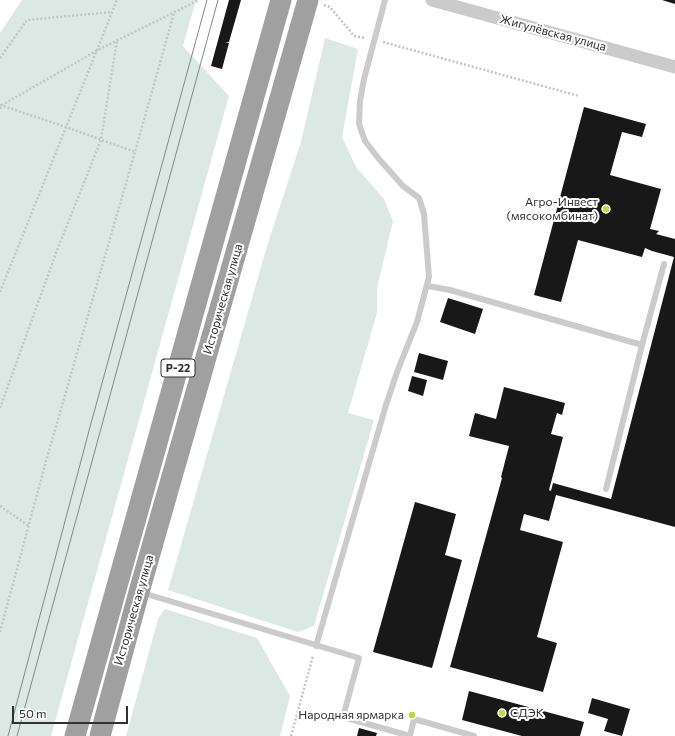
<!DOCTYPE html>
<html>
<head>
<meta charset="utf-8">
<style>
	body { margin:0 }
	#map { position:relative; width:675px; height:736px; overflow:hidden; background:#fff; font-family:Commissioner,sans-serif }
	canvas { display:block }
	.scale { position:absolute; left:12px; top:706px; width:116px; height:18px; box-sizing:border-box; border:2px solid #313131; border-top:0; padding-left:5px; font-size:12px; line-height:14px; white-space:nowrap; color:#313131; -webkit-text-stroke:3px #fff; paint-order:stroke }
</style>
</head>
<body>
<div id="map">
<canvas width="675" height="736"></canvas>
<div class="scale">50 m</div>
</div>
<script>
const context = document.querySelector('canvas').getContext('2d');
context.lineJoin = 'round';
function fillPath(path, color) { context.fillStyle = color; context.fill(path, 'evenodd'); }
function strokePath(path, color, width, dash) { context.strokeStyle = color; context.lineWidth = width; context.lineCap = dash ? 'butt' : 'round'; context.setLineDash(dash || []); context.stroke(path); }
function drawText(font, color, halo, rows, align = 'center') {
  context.font = font + ' Commissioner,sans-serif'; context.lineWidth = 4; context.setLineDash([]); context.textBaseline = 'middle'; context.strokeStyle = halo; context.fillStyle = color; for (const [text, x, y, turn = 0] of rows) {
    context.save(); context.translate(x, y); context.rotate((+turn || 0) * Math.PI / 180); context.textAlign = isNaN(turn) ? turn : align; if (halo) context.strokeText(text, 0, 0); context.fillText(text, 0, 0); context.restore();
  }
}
fillPath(new Path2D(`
	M22 0H196L183 46 229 96 51 736H0V33Z
	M325 38 358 49 342 137 356 167 384 199 393 221 377 288V313L348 413 374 420 314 626 298 632 168 590 267 246 301 142Z
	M165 609 257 638 290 696 280 736H126L158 619Z`), '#dbe8e4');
fillPath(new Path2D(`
	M229 0H241L229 42H225L229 43 222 69 211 66Z
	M662 0H675V4Z
	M584 107 646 124 642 137 622 132 610 175 661 189 650 229 659 231 656 234 675 239V527L556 495 549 521 524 514 520 530 563 542 537 637 557 643 543 692 450 667 502 478 501 477 509 446 469 436 475 413 496 419 504 387 565 403 562 415 557 413 551 434 563 437 549 490 551 491 553 483 611 499 674 257 652 251 645 248 642 257 578 240 561 302 534 295Z
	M448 298 483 309 475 334 440 322Z
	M419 353 448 361 443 380 414 372Z
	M412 376 427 380 423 396 408 391Z
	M415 502 456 514 445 555 462 560 432 668 373 652Z
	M469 691 584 722 580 736H522L462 720Z
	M592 698 630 709 622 736 604 731 608 719 588 713Z
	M359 728 377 733 376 736H357Z`), '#181818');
strokePath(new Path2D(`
	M324 5 330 7 354 36 365 38
	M383 42 579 96
	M0 58 27 20 112 12
	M0 105 66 127 135 152
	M0 109 2 105 98 50 199 0
	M0 292 117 0
	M0 408 56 253 101 140 117 40
	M0 506 29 526
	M0 632 46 461 135 152 174 13
	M291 736 313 656`), '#c5c5c5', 2.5, [2, 2]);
strokePath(new Path2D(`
	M428 286 450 290 642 345 606 489
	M642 345 664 264
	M143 593 359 658 343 717 410 736 414 719 474 736
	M316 646 386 405 397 372 417 322 429 277 424 214 419 198 403 186 379 159 365 141 359 124 360 101 364 79 385 0`), '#cbcbcb', 6);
strokePath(new Path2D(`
	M432 0 675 67`), '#cbcbcb', 13);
strokePath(new Path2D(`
	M75 736 281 0
	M100 736 139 592 308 0`), '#a0a0a0', 21);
strokePath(new Path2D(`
	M8 736 90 427 207 0
	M17 736 218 0`), '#868686', 1);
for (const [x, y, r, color] of [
	[606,209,4,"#c2d843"],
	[502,713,4,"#c2d843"],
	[412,715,4,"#c2d843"]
]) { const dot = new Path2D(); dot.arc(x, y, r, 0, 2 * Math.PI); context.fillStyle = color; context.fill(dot); strokePath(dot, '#fff', 1.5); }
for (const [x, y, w] of [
	[178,368,34]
]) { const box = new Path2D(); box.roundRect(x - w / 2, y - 9, w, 18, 3); context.fillStyle = '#fff'; context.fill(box); strokePath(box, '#313131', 1); }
drawText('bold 11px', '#313131', null, [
	["Р-22",178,368]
]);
drawText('12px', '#313131', '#fff', [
	["Жигулёвская улица",553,33,15],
	["Историческая улица",223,299,-74],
	["Историческая улица",134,610,-74]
]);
drawText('12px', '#313131', '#fff', [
	["Агро-Инвест",598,202],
	["(мясокомбинат)",598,216],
	["СДЭК",510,713,"left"],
	["Народная ярмарка",404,715]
], 'right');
</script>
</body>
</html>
